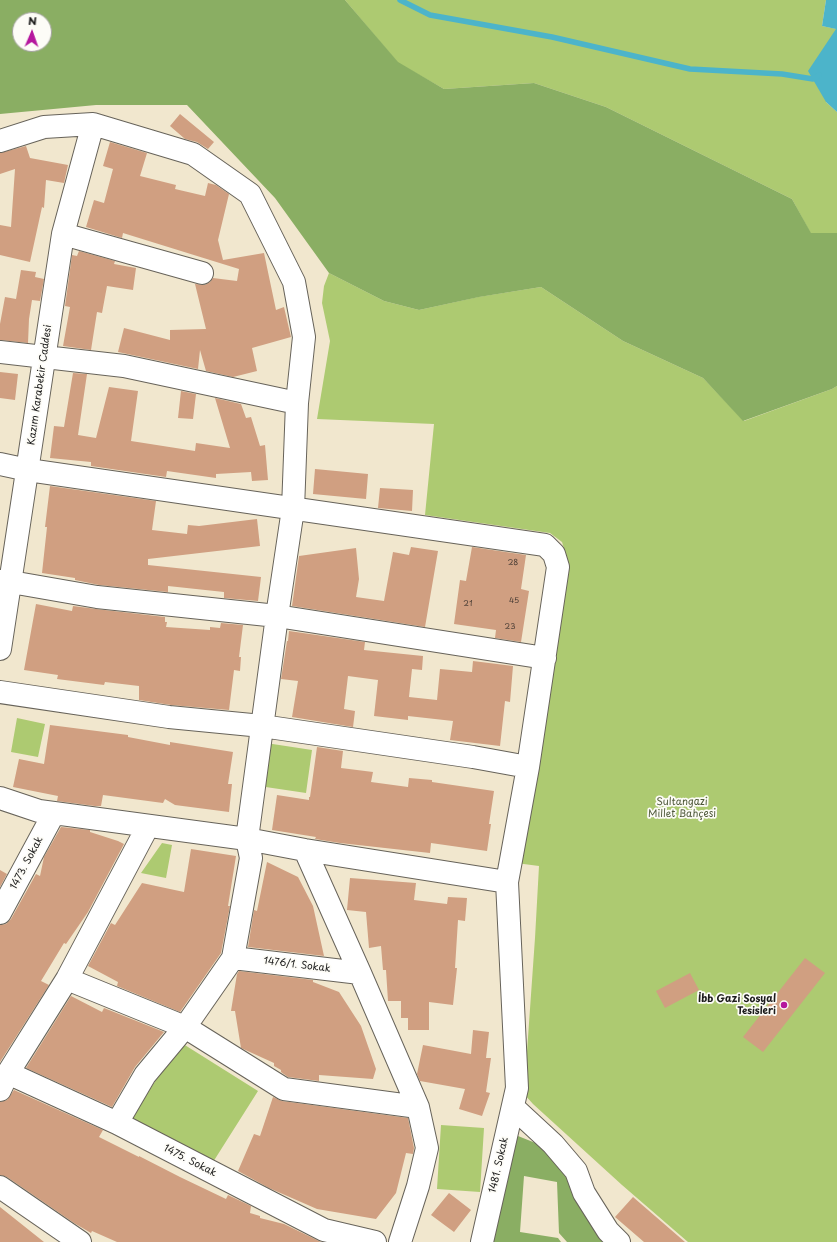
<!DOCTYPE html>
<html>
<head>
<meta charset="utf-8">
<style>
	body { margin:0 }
	#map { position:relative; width:837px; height:1242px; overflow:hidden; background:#f1e7ce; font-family:"Playpen Sans",sans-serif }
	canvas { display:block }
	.north { position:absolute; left:12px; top:12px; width:40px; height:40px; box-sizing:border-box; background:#fdfcf7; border:1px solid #a3a29f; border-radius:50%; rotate:2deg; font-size:11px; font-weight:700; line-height:16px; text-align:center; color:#1c1c1c }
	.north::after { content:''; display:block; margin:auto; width:14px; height:18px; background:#b5179e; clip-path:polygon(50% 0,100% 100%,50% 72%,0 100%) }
</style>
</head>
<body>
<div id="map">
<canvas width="837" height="1242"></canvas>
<div class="north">N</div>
</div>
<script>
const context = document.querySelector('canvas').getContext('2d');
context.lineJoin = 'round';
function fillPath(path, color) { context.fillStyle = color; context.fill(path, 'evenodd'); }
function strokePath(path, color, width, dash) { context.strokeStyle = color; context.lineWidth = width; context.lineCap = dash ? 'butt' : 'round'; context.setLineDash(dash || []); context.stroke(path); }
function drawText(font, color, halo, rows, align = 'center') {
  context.font = font + ' "Playpen Sans",sans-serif'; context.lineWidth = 3.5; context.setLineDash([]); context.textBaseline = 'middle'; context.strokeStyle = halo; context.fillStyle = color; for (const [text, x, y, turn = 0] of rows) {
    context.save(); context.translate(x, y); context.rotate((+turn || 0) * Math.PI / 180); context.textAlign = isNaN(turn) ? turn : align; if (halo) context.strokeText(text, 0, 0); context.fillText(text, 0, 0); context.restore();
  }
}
fillPath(new Path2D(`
	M345 0H826L822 26 837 29 826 102 837 112V233L811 234 792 199 606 107 534 83 444 89 398 63Z
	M329 273 384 301 419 310 478 297 541 287 623 341 703 378 744 421 832 389 837 386V1242H688L622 1185 533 1104 524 1094 535 938 539 866 516 863 560 612 567 558 562 542 550 533 425 515 434 424 317 419 330 341 322 303 324 286Z
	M17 718 45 724 38 757 11 752Z
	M266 743 312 750 306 793 259 786Z
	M162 843 172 845 166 878 141 873Z
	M180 1042 258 1091 208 1170 130 1121Z
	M441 1125 484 1128 480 1192 437 1189Z`), '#adca71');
fillPath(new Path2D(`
	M0 0H345L398 62 444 89 534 83 606 107 792 199 811 233H837V386L832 389 743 421 703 378 623 341 541 287 479 297 419 310 384 301 329 273 275 198 187 105H96L0 114ZM20 20H44V44H20Z
	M513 1134 548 1148 572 1173 607 1242H567L559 1233 557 1182 524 1176 520 1232 558 1238 561 1242H493Z`), '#8aae63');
fillPath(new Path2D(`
	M826 0H837V112L826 102 808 71 836 29 822 26Z`), '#4cb4ca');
strokePath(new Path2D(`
	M400 0 430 15 552 37 690 69 782 74 813 79 819 75`), '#4cb4ca', 5.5);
fillPath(new Path2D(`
	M180 114 214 142 208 149 197 142 185 139 170 126Z
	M110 142 147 153 140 176 176 185 175 189 205 196 208 183 216 185 229 194 218 240 223 260 264 253 276 310 284 307 291 337 252 348 257 371 233 377 206 371 200 350 198 369 118 352 124 328 170 340V330L206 329 195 284 205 285 210 282 213 278 237 281 239 269 123 233 122 238 86 227 94 200 104 203 113 169 103 166Z
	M26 146 30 158 68 165 64 183 46 180 44 208 42 207 30 262 0 255V225L11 227 15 169 0 174V153Z
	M79 251 115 261 114 264 136 268 133 290 107 286 102 313 97 312 91 350 63 346 70 307 65 306 72 255 77 256Z
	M21 270 36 272 35 277 44 279 40 301 32 300 29 319 28 343 0 340V324L5 297 16 299Z
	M0 372 18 374 15 400 0 398Z
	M73 373 87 374 78 435 96 438 109 387 138 391 131 441 195 451 196 443 230 448 215 398 241 404 246 418 251 417 260 446 265 445 268 480 252 481 251 472 216 474V478L167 471 166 477 91 466V462L50 458 54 426 64 427Z
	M181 391 196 394 193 419 178 418Z
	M315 469 368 474 366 499 313 494Z
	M50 486 156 501 152 530 187 534 188 525 199 526 257 519 260 546 148 559V565L261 577 258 601 224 598V592L168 586V592L99 585 75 580V578L42 573 47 527H45Z
	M380 488 413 490 412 511 378 508Z
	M411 547 438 551 425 627 292 606 299 556 356 548 359 579 356 597 384 601 393 552 409 555Z
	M472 547 526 555 521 589 529 591 521 642 495 638 496 630 454 624 460 580 466 581Z
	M36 604 72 611 73 606 96 609 165 617V622H167L166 627 210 630V627L220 628 221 623 243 625 239 657H241L240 671 234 670 229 710 171 705 139 700V686L105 682 104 685 57 679 58 675 24 670Z
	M289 631 365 642 364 650 423 656 422 670 412 669 409 697 437 700 440 669 472 672 473 661 513 666 510 702 505 701 500 746 450 740 453 721 408 716V720L374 716 378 680 348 676 344 709 355 711 353 727 292 717 298 681 281 679 287 641H288Z
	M50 725 128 735V737L170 745V742L233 752 228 784H232L229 812 175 805 165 799 163 803 103 795 101 806H95L57 801 58 796 13 787 19 759 44 764Z
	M317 747 343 751 341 768 373 772 371 782 408 787 409 778 432 780V782L494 791 489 824H491L487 851 431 843 430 853 340 843 315 839 316 837 272 830 277 795 309 800V797H310Z
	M61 827 90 830V832L118 841 124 844 88 912 66 944 64 943 41 981 49 985 0 1062V925L6 924 11 919 36 874 40 876 44 857Z
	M191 849 236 856 228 906H230L221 953 180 1012 117 986 118 982 88 966 111 923 115 925 142 883 184 892Z
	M267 862 298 877 313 906 324 956 248 947 254 910 257 911Z
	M0 870 7 874 0 887Z
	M350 878 416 883 414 900 447 904 448 897 467 898 465 921 458 920 455 968H457L453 1005 429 1002V1030H408V1018H401V1001H388L386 970H383L381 946 369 948 366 912 347 910Z
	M805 958 825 973 763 1052 743 1037Z
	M239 971 313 980V982L339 992 361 1026 376 1069 373 1079 319 1075V1081L288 1077 281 1072V1070L274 1066V1063L241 1048 235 1011H231L237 974Z
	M690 973 699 990 665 1008 656 991Z
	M71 996 102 1012 104 1008 164 1032 135 1067 112 1107 26 1068Z
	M473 1030 489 1032 486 1058H491L486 1092 490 1093 482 1116 459 1109 465 1089 420 1081 417 1074 423 1045 471 1054Z
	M14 1090 103 1130 99 1137 139 1157V1156L180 1177 226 1199 228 1195 251 1206 250 1213 260 1216V1218L284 1224 321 1242H117L92 1231 91 1233 74 1223 7 1177 0 1175V1102L7 1100Z
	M273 1097 282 1101 408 1118 414 1148 413 1154 406 1153 396 1193 376 1219 317 1209 269 1188 238 1171 254 1134 260 1136Z
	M449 1193 471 1210 454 1232 431 1215Z
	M633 1197 685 1242H644L615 1217Z
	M0 1207 44 1242H0Z`), '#d09f81');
const minor = new Path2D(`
	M0 141 44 127 93 124 193 154 250 194 294 282 304 337 297 403 293 509 277 616 247 839 251 858 233 958 185 1027 145 1075 117 1123
	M63 234 202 273
	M0 352 124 366 297 403
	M0 464 28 470 545 545 554 554 558 567 528 767 507 882
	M0 581 11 582 97 597 277 616 545 658
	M0 649 63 234 93 124
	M0 692 169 717 262 726 473 757 528 767
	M0 798 39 811 247 839 305 850 507 882 517 1088 482 1242
	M305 850 360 973 418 1107 427 1148 418 1186 400 1242
	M0 913 54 813
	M233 958 360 973
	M67 979 185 1027 284 1089 418 1107
	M8 1073 117 1123 324 1230 375 1242
	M0 1090 8 1073 67 979 148 826
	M513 1107 553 1144 576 1171 584 1193 608 1231 619 1242
	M0 1187 80 1242`);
strokePath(minor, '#67635a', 24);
strokePath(minor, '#fff', 22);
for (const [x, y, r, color] of [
	[784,1005,4,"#b5179e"]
]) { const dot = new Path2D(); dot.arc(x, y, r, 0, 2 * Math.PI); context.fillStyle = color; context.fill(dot); strokePath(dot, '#fdfcf7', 1.5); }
drawText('8px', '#493d35', null, [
	["28",513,563],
	["45",514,601],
	["21",468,604],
	["23",510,627]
]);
drawText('10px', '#1c1c1c', '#fdfcf7', [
	["Kazım Karabekir Caddesi",40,385,-82],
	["1473. Sokak",27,863,-62],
	["1476/1. Sokak",297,965,7],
	["1475. Sokak",190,1161,27],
	["1481. Sokak",499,1165,-77]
]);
drawText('10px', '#4f593a', '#fdfcf7', [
	["Sultangazi",682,802],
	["Millet Bahçesi",682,814]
]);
drawText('bold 10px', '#1c1c1c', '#fdfcf7', [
	["İbb Gazi Sosyal",776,999],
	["Tesisleri",776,1011]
], 'right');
</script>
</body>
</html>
